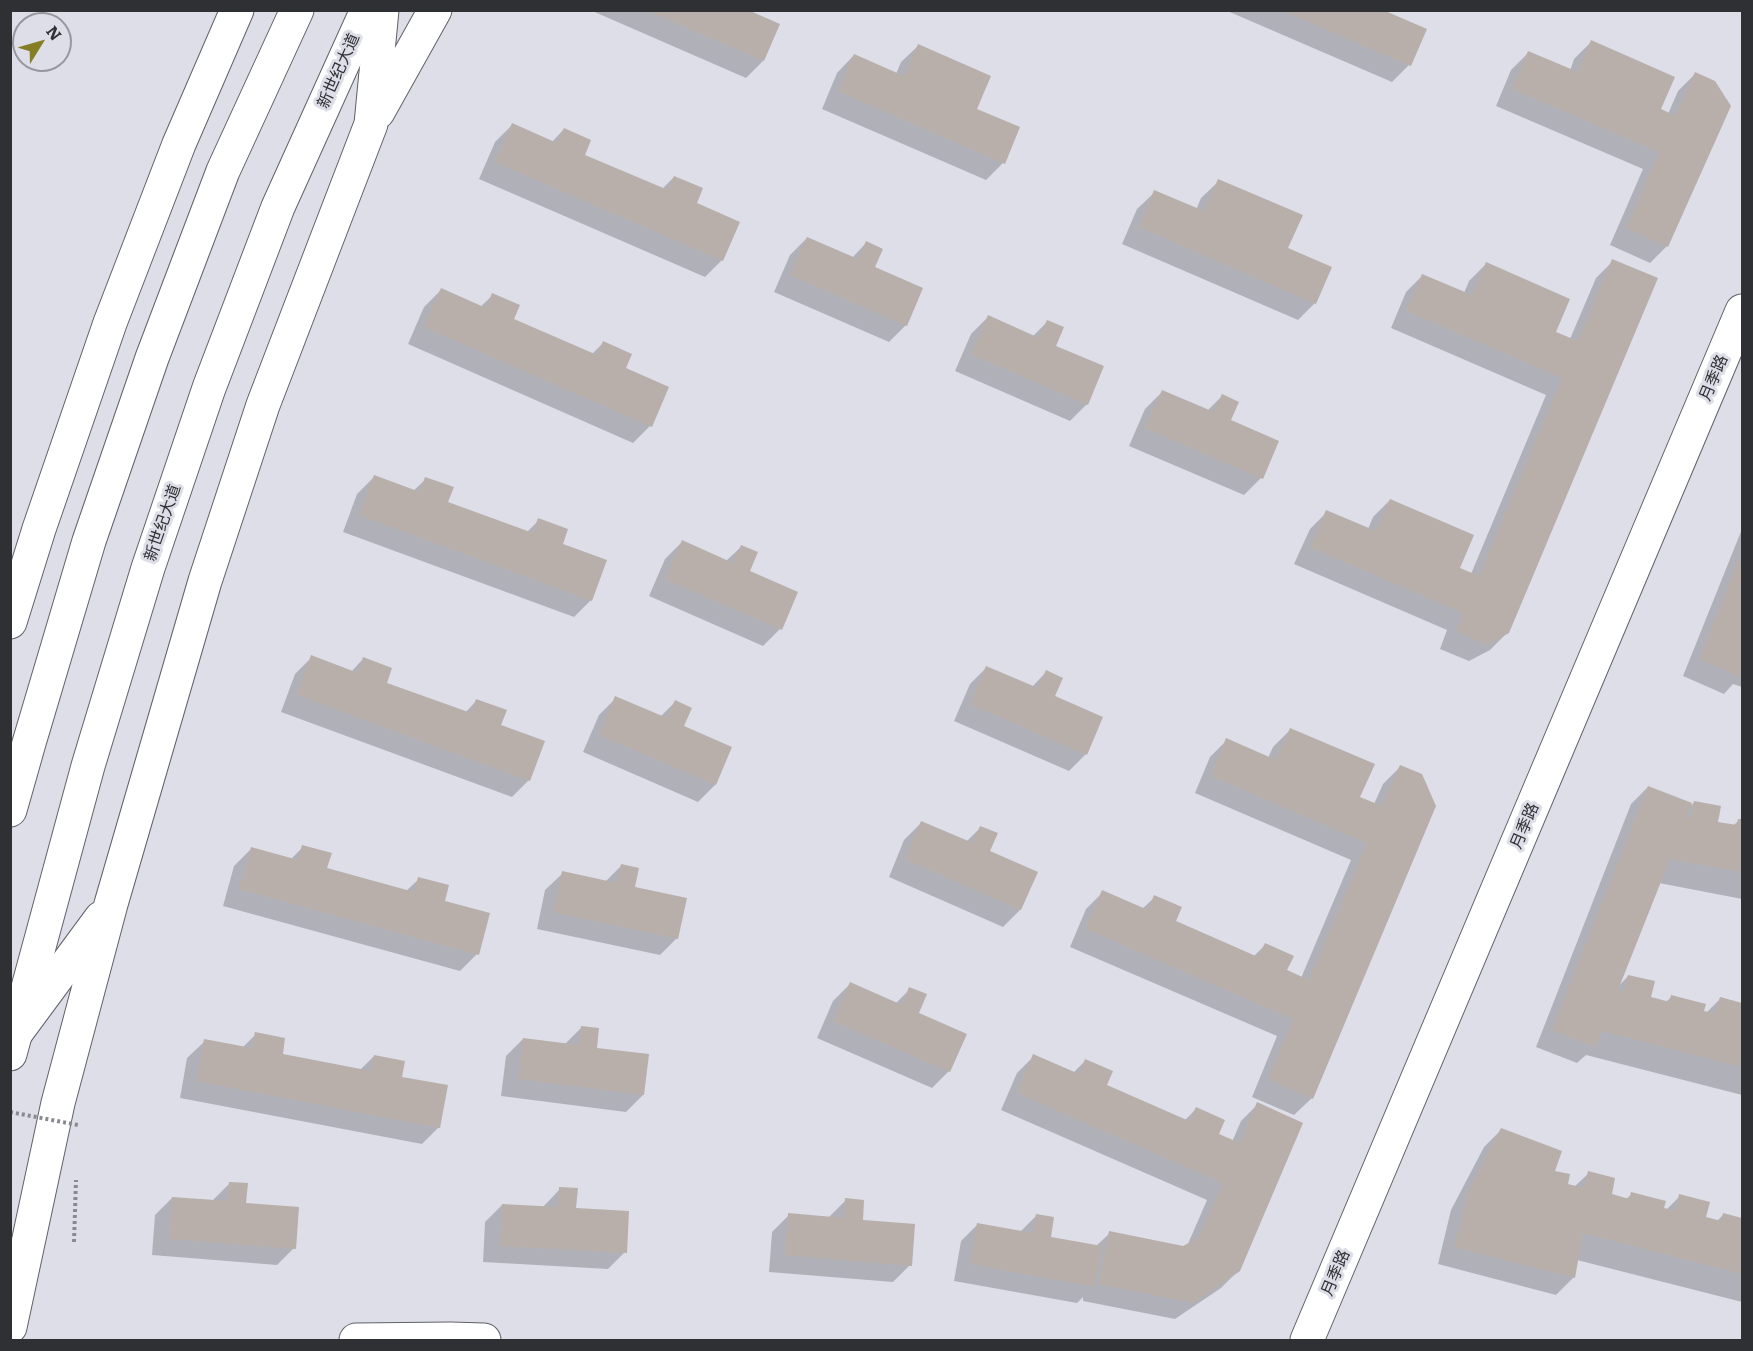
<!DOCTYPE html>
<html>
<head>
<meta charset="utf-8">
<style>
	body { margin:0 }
	#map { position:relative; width:1753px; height:1351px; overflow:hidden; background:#dddee7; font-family:Literata,serif }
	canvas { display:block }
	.frame { position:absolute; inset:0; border:12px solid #2f3033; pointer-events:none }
	.north { position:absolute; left:12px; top:12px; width:60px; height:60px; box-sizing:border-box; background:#dddee7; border:2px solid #97989f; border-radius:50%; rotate:53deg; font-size:16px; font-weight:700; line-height:24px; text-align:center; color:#2f3033 }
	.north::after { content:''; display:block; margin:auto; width:21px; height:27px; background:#867e25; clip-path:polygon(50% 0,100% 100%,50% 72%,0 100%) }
</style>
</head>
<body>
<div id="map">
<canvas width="1753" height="1351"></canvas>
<div class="frame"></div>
<div class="north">N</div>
</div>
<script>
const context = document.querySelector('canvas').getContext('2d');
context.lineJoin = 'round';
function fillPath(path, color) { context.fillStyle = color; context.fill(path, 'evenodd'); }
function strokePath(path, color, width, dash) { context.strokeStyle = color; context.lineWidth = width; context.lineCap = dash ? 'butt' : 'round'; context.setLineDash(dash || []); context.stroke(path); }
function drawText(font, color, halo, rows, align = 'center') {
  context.font = font + ' Literata,"Noto Sans SC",serif'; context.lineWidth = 6; context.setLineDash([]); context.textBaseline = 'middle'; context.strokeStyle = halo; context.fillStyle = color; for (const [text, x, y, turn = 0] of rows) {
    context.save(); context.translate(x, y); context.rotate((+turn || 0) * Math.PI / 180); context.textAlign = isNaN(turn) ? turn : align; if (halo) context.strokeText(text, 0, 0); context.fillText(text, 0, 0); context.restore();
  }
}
fillPath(new Path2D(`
	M590 10H744L763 61 746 78Z
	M1225 10H1381L1409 65 1392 82Z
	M1591 42 1659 110 1668 114 1678 91 1695 74 1667 246 1650 263 1610 245 1643 169 1496 106 1511 70 1528 53 1570 71 1574 59Z
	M919 45 975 109 1003 163 986 180 822 109 837 73 854 55 896 74 901 62Z
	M512 125 552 142 564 129 583 155 662 189 674 177 695 204 722 260 705 277 479 179 495 142Z
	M1219 181 1286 249 1315 303 1298 320 1122 244 1137 209 1155 192 1196 210 1201 198Z
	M807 238 852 258 866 243 873 268 906 325 889 342 774 292 790 255Z
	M1613 261 1507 633 1490 650 1469 661 1440 649 1447 630 1294 564 1310 529 1327 512 1368 529 1373 517 1390 500 1458 568 1471 574 1546 395 1391 328 1406 292 1423 275 1464 293 1469 281 1486 264 1554 332 1570 339 1596 278Z
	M441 290 480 307 493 295 512 320 591 355 603 343 624 369 650 426 633 443 408 344 424 307Z
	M988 317 1033 336 1047 322 1054 347 1087 404 1070 421 955 371 971 334Z
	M1162 392 1207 411 1222 396 1229 421 1261 478 1244 495 1129 446 1145 409Z
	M374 477 413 491 426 479 447 503 527 532 539 520 561 545 591 600 574 617 343 532 357 494Z
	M1742 529V687L1733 684 1724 694 1683 676Z
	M682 542 726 561 741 547 748 572 780 629 763 646 649 596 665 559Z
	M312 657 351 672 363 659 385 683 465 713 477 700 499 725 529 780 512 797 281 712 295 674Z
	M987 667 1032 687 1046 672 1053 697 1086 754 1069 771 954 721 970 684Z
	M616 698 660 717 675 702 682 727 730 748 715 785 698 802 583 752 599 715Z
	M1291 729 1358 798 1374 804 1383 784 1400 767 1312 1098 1294 1115 1252 1097 1277 1036 1070 947 1086 909 1103 892 1142 909 1155 897 1174 922 1253 957 1265 945 1286 971 1301 978 1351 860 1195 793 1210 757 1227 740 1268 758 1273 747Z
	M1648 787 1692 805 1694 802 1717 823 1733 826 1739 820 1742 821V899L1659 883 1618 987 1628 976 1649 998 1666 1002 1671 997 1706 1013 1720 999 1742 1005V1095L1586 1055 1577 1063 1536 1047 1631 804Z
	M921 823 966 842 981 827 988 852 1036 873 1020 910 1003 927 889 877 904 840Z
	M303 847 325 869 406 891 419 879 443 902 477 954 460 971 223 906 234 866 251 849 290 860Z
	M622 865 633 888 677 938 660 955 537 929 545 890 563 873 605 882Z
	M850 984 895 1004 910 989 917 1014 949 1071 932 1088 817 1038 833 1001Z
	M582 1027 595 1049 643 1095 626 1112 501 1096 506 1056 523 1039 564 1045Z
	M256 1034 281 1055 360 1070 374 1056 401 1078 439 1127 422 1144 180 1098 187 1058 205 1041 242 1048Z
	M1034 1056 1073 1073 1085 1061 1105 1086 1184 1121 1196 1109 1217 1135 1232 1142 1241 1121 1258 1104 1239 1270 1221 1288 1175 1319 1083 1301V1297L1077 1303 954 1281 961 1241 978 1224 1020 1232 1037 1215 1049 1238 1096 1246 1110 1233 1183 1248 1187 1246 1207 1200 1001 1110 1017 1073Z
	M1501 1130 1553 1172 1566 1185 1574 1187 1589 1173 1610 1195 1626 1199 1632 1194 1666 1210 1680 1196 1704 1218 1716 1222 1724 1214 1742 1219V1302L1577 1260 1573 1278 1556 1295 1438 1264 1451 1210 1484 1147Z
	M230 1183 245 1204 294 1248 277 1265 152 1255 155 1215 172 1198 213 1200Z
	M560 1189 575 1210 625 1252 608 1269 483 1262 485 1222 502 1205 542 1208Z
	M846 1200 861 1221 910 1265 893 1282 769 1272 772 1232 789 1215 829 1217Z`), '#0003');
fillPath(new Path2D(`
	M646 10H748L780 24 764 61Z
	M1281 10H1383L1427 29 1411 66Z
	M1591 40 1675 77 1661 109 1676 116 1695 72 1715 81 1731 106 1668 247 1626 228 1659 152 1512 89 1528 51 1578 72Z
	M918 44 991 76 977 109 1020 127 1005 164 838 91 854 54 904 76Z
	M512 123 557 143 564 128 591 140 585 155 668 190 674 176 703 188 697 203 740 222 723 261 495 162Z
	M1218 179 1303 215 1288 248 1332 267 1316 304 1139 227 1154 190 1204 211Z
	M807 237 858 259 866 241 883 249 875 267 923 288 907 326 790 275Z
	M1612 259 1658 278 1509 633 1487 645 1456 631 1463 613 1310 547 1326 510 1376 531 1390 499 1474 535 1460 568 1479 576 1562 378 1407 311 1422 274 1472 295 1486 262 1570 299 1556 332 1578 341Z
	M441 288 486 308 492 293 520 305 514 319 597 355 603 341 632 354 626 368 669 387 652 427 424 327Z
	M988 315 1039 338 1047 320 1064 327 1056 346 1104 366 1088 405 971 354Z
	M1162 390 1214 412 1222 394 1239 402 1231 420 1279 441 1263 479 1145 428Z
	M374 475 420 492 425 477 454 487 448 502 533 533 538 518 568 529 563 544 607 560 592 601 359 515Z
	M682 540 733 563 741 545 758 552 750 571 798 592 782 630 665 579Z
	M1742 552V678L1699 659Z
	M311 655 358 673 363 657 392 668 387 683 471 713 476 699 507 710 501 725 545 741 530 781 297 695Z
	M986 666 1038 688 1046 670 1063 678 1055 696 1103 717 1087 755 970 704Z
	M615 696 667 718 675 700 692 708 684 726 732 747 716 785 599 735Z
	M1290 728 1375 764 1360 797 1382 806 1400 765 1422 774 1436 806 1313 1099 1268 1079 1293 1019 1086 929 1102 890 1148 910 1154 895 1182 907 1176 921 1258 957 1265 943 1294 956 1287 970 1309 980 1367 843 1211 776 1226 738 1276 760Z
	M1648 786 1692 803 1686 817 1691 818 1694 801 1721 806 1718 822 1737 825 1738 819H1742V872L1670 859 1618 990 1624 991 1628 975 1655 981 1651 997 1670 1002 1671 995 1706 1004 1704 1011 1715 1014 1720 997 1742 1003V1067L1602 1031 1596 1047 1552 1030Z
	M921 821 973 843 980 826 998 833 990 851 1038 872 1021 910 905 859Z
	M302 845 332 853 327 868 414 892 418 877 449 885 445 901 490 913 479 955 239 889 251 847 298 860Z
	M621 864 639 868 635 887 687 898 678 939 553 912 562 871 617 883Z
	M850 982 902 1005 909 987 927 994 919 1013 967 1034 950 1072 833 1021Z
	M581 1026 599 1028 597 1048 649 1054 644 1095 518 1079 523 1038 579 1045Z
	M255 1032 285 1038 283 1054 371 1071 374 1055 405 1061 402 1077 448 1085 440 1128 196 1081 204 1039 252 1048Z
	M1033 1054 1079 1074 1085 1059 1113 1071 1107 1085 1189 1121 1196 1107 1225 1120 1219 1134 1240 1143 1257 1102 1303 1123 1240 1271 1194 1303 1099 1284 1109 1231 1183 1246 1199 1238 1223 1183 1017 1093Z
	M1501 1128 1562 1151 1555 1171 1570 1174 1568 1184 1584 1188 1588 1171 1615 1178 1612 1194 1629 1199 1631 1192 1666 1201 1664 1208 1676 1211 1679 1194 1710 1202 1706 1217 1721 1221 1723 1213 1742 1218V1274L1583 1233 1575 1278 1454 1247 1468 1192Z
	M229 1182 248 1183 246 1203 299 1207 296 1249 169 1239 172 1197 228 1201Z
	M559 1187 578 1188 576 1208 629 1211 627 1253 500 1246 502 1204 558 1207Z
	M845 1198 864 1200 863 1220 915 1224 912 1266 785 1255 788 1213 844 1218Z
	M1036 1214 1054 1217 1051 1237 1102 1246 1095 1287 970 1264 977 1223 1033 1233Z`), '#b8aeaa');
const secondary = new Path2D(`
	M378 112 435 10
	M10 622 39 529 110 323 179 144 237 10
	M16 1033 101 918
	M10 1327 58 1103 111 904 205 581 263 405 371 124 382 10
	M356 1340 451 1339 484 1340
	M1307 1340 1742 311`);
const primary = new Path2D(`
	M10 810 29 743 89 541 152 358 223 171 297 10
	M10 1054 88 766 148 568 209 388 278 207 367 10`);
strokePath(secondary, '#606169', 35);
strokePath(primary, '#606169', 35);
strokePath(new Path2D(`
	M74 1242 76 1180`), '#898a90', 4, [3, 3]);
strokePath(secondary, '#fff', 33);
strokePath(primary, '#fff', 33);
strokePath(new Path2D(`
	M10 1112 78 1125`), '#898a90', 4, [3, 3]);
drawText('16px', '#2f3033', '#dddee7', [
	["新世纪大道",339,71,-66],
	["月季路",1714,378,-67],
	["新世纪大道",163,523,-71],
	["月季路",1525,826,-67],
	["月季路",1336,1273,-67]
]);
</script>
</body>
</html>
